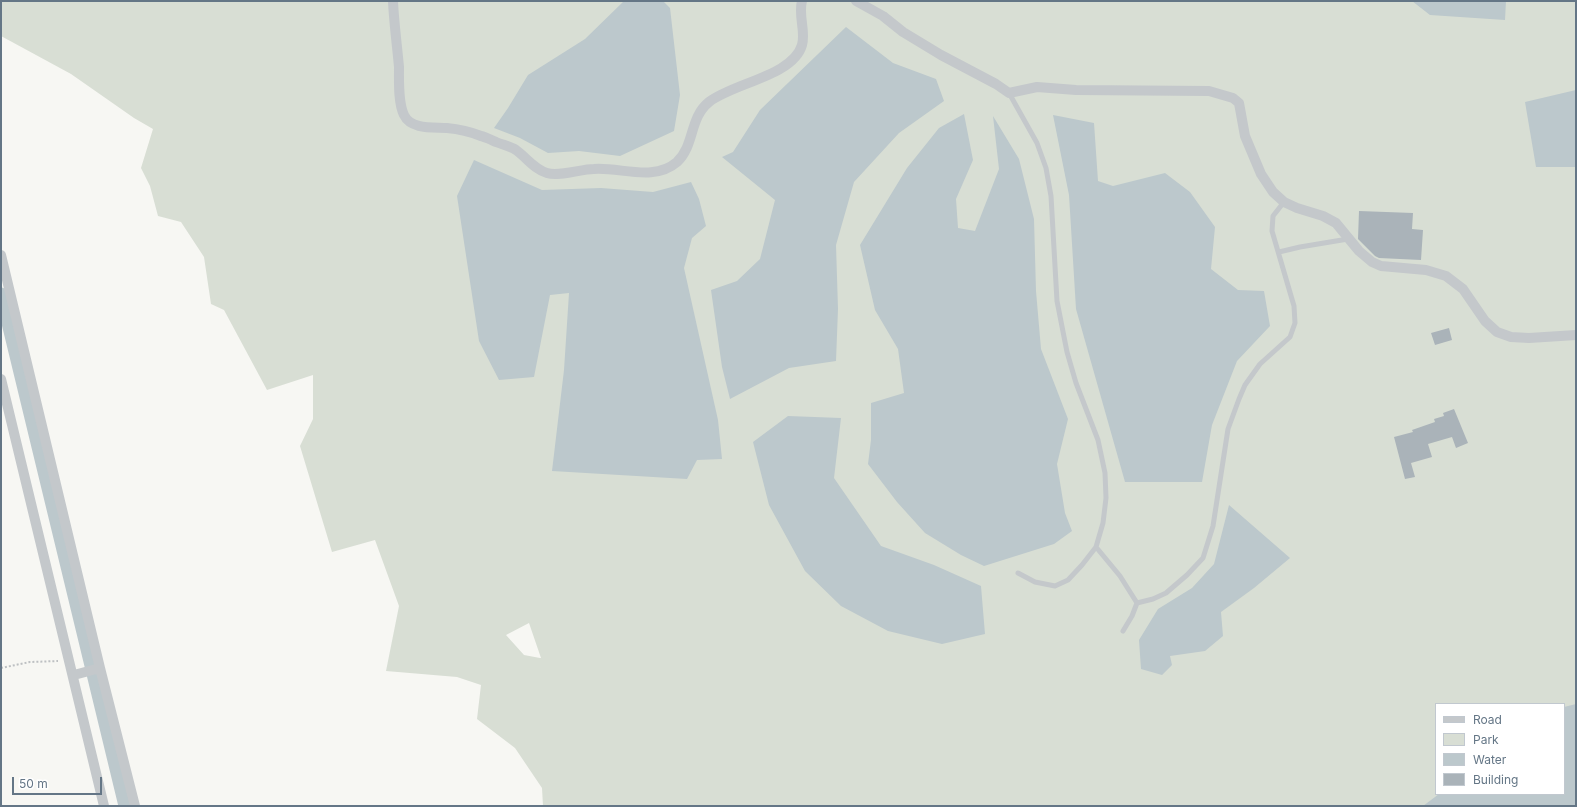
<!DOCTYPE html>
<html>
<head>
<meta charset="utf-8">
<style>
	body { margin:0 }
	#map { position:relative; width:1577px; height:807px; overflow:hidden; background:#f7f7f3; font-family:Inter,sans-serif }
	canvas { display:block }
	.frame { position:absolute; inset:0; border:2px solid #647686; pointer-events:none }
	.legend { position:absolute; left:1435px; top:703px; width:130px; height:92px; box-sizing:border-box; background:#fff; border:1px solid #c1c8cf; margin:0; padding:5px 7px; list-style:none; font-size:12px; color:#647686 }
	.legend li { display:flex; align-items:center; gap:8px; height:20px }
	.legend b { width:20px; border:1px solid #c1c8cf }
	.scale { position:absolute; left:12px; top:777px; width:90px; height:18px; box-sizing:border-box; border:2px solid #647686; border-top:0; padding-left:5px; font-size:12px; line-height:14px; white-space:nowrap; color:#647686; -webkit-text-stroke:3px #fff; paint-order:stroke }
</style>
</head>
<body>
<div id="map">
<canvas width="1577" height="807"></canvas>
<div class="frame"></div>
<ul class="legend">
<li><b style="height:5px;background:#c4c8cb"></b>Road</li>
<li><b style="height:11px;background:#d8ded4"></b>Park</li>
<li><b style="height:11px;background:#bcc8cc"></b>Water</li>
<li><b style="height:11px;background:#aab3b9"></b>Building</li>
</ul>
<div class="scale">50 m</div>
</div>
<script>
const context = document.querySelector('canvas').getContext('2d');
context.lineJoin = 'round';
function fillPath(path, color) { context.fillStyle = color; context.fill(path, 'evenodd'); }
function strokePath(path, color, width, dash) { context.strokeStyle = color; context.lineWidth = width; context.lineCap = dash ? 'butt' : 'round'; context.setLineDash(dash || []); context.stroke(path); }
fillPath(new Path2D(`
	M1 1H1576V806H543L542 788 515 748 477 719 481 685 457 677 386 671 399 606 375 540 332 552 300 446 313 419V375L267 390 224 310 211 304 204 257 181 222 158 216 150 186 141 168 153 129 134 118 71 74 1 36ZM529 623 541 658H540L524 655 506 635ZM1436 704H1564V794H1436Z`), '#d8ded4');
fillPath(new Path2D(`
	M624 1H663L670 8 680 95 674 131 620 156 579 151 548 153 520 138 494 128 508 108 528 75 585 39Z
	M1412 1H1506L1505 20 1430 15Z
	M846 27 893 63 936 79 944 101 899 133 854 182 836 245 838 309 836 361 789 368 730 399 722 367 711 290 737 281 760 259 775 200 722 157 733 152 760 110Z
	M1576 90V167H1536L1525 102Z
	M964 114 973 160 956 199 958 228 975 231 999 169 993 116 1019 159 1034 219 1036 291 1041 349 1068 419 1057 464 1065 513 1072 531 1054 544 984 566 961 555 925 533 897 502 868 464 871 440V403L904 393 898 349 875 310 860 245 907 168 939 128Z
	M1053 115 1094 123 1098 181 1113 186 1165 173 1190 192 1215 227 1211 269 1238 290 1264 291 1270 326 1237 361 1212 425 1202 482H1125L1076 309 1069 195Z
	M474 160 542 190 601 188 653 192 691 182 699 199 706 226 692 238 684 268 718 420 722 459 697 460 687 479 552 471 564 370 569 293 550 295 534 377 499 380 479 341 457 196Z
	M788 416 841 418 834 478 881 546 934 565 981 586 985 634 942 644 888 631 841 606 805 571 769 505 753 442Z
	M1229 505 1290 558 1254 588 1221 612 1223 636 1205 651 1170 656 1172 665 1162 675 1141 669 1139 640 1158 609 1192 588 1214 564Z
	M1576 704V806H1423L1439 794H1564V707Z`), '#bcc8cc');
strokePath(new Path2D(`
	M1 294 125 806`), '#bcc8cc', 13);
fillPath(new Path2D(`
	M1359 211 1413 213 1412 229 1423 230 1421 260 1379 258 1375 256 1358 239Z
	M1449 328 1452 340 1435 345 1431 333Z
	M1454 409 1468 443 1456 448 1452 437 1428 444 1432 457 1411 463 1415 477 1405 479 1394 437 1413 432 1412 430 1435 422 1434 419 1444 416 1443 413Z`), '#aab3b9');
strokePath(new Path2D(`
	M1 668 30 662 58 661`), '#bdc0c2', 2, [2, 2]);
strokePath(new Path2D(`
	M1009 93 1037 143 1046 168 1051 196 1057 301 1067 352 1076 383 1098 440 1105 473 1106 498 1103 523 1096 547 1082 565 1068 580 1055 586 1035 582 1018 573
	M1279 252 1300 247 1348 239
	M1096 547 1120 576 1137 603
	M1123 631 1132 616 1137 603 1153 599 1166 593 1187 575 1203 558 1213 526 1228 429 1239 399 1245 385 1260 364 1290 337 1295 323 1294 306 1272 231 1273 216 1284 202`), '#c4c8cb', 5);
strokePath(new Path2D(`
	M393 1C394 23 397 45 399 67 399 81 398 103 404 115 411 130 434 127 447 128 458 129 471 132 481 136 486 137 491 140 496 142 503 145 510 146 516 150 527 158 534 169 547 173 559 177 581 169 594 169 621 167 654 182 677 162 695 145 689 118 709 102 733 83 793 76 802 45 806 31 798 16 802 1
	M856 1 883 16 903 32 941 55 996 84 1009 93 1037 87 1076 90 1209 91 1233 98 1239 103 1245 136 1261 174 1273 192 1284 202 1297 208 1323 216 1336 223 1359 251 1372 262 1381 266 1426 270 1446 276 1463 289 1485 321 1497 332 1511 337 1529 338 1576 335
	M1 255 100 668 135 806
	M1 379 104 806
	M74 675 100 668`), '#c4c8cb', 10);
</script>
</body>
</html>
